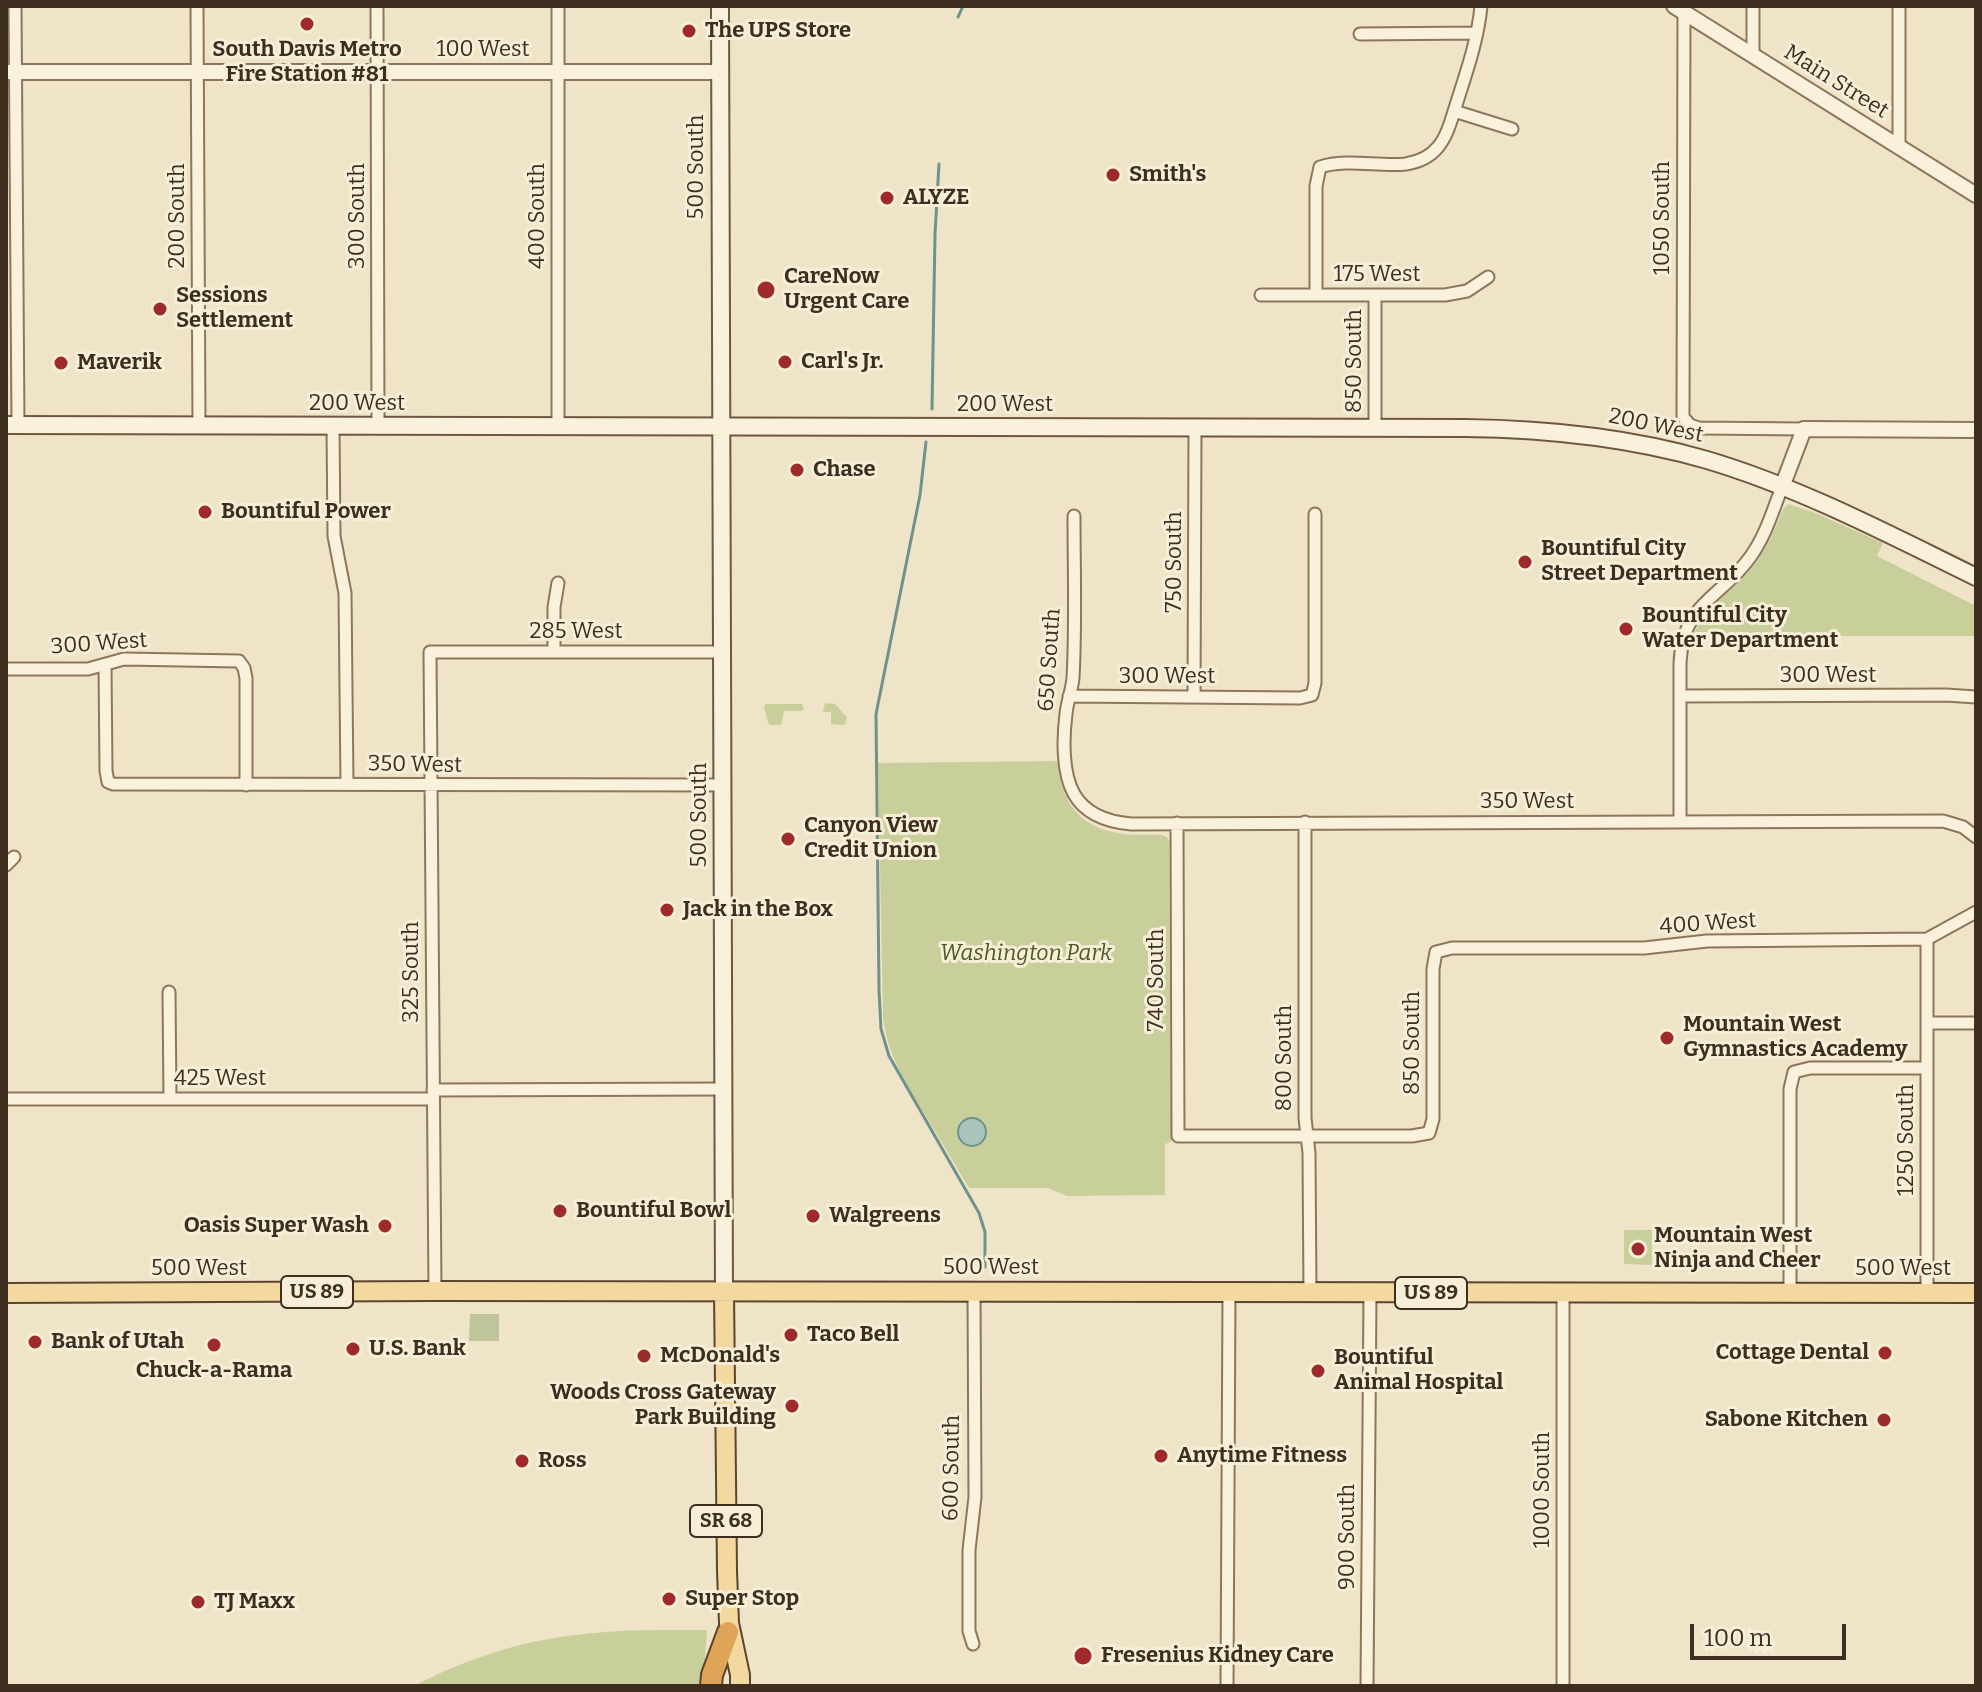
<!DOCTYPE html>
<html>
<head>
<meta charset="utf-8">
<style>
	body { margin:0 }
	#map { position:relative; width:1982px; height:1692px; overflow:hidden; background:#f0e4c8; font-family:Bitter,serif }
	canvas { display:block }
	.frame { position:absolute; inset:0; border:8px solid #3d2e20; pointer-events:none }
	.scale { position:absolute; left:1690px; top:1624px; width:156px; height:36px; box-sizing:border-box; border:4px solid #3d2e20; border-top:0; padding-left:10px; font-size:24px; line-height:28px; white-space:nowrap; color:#3d2e20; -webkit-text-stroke:6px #f7eed8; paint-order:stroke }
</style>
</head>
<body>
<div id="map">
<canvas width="1982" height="1692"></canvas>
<div class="frame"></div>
<div class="scale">100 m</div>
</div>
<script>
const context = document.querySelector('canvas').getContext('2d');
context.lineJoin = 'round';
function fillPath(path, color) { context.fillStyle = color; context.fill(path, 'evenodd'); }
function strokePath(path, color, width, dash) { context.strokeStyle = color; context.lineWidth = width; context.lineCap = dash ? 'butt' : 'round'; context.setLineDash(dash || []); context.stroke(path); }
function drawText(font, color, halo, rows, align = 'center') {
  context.font = font + ' Bitter,serif'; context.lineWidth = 6; context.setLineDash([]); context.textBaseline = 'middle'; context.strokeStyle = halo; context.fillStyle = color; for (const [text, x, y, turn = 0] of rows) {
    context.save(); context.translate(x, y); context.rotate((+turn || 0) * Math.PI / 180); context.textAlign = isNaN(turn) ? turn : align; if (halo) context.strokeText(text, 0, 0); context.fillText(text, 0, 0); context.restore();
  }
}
fillPath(new Path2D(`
	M1788 504 1813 512 1883 543 1877 556 1976 606V636H1693C1706 606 1734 590 1754 565 1768 548 1775 529 1783 509Z
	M825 703 835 704 847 717 845 724 842 725 831 724V712H823Z
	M765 704H802L804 709 802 711H784L781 725H769L764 707Z
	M1058 761C1060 799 1078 827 1118 833 1132 836 1148 834 1162 835L1167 837 1169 842 1171 1142 1165 1144V1195L1067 1196 1048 1188H969C954 1163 939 1138 924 1113 905 1082 887 1054 883 1017L878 763Z
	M1624 1230H1652V1265L1624 1264Z
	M707 1630 703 1686H414C467 1658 524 1640 584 1634 624 1629 666 1630 707 1630Z`), '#c9cf9b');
fillPath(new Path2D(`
	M470 1314H499V1341H469Z`), '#bfc49a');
const water = new Path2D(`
	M958 1132a14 14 0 1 1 28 0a14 14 0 1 1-28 0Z`);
fillPath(water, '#a9c4bc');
strokePath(water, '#6f938a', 2);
strokePath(new Path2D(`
	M958 17 963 6
	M932 409 935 234 939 164
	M926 442 920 495 876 714 879 990 881 1029 889 1056 979 1213 985 1232V1267`), '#6f938a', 3);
const minor = new Path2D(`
	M15 6 18 426
	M197 6 199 426
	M377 6 378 426
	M558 6V426
	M1899 6V147
	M1684 12 1683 417 1690 425 1699 428 1804 429
	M1360 34 1477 33
	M1753 55V6
	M1454 111 1512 129
	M1261 295H1445L1467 291 1488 277
	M1316 295V186L1320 167C1347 158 1378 167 1406 164 1418 162 1430 157 1438 147 1448 135 1452 117 1457 102 1467 70 1478 39 1481 6
	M333 426 334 536 345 593 347 784
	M1375 428V295
	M1074 516C1074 570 1076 624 1073 678 1072 690 1067 702 1066 714 1063 737 1062 773 1074 794 1086 815 1108 822 1131 824L1943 821 1963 827 1976 837
	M554 652V607L558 583
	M105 665 106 771 108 782 113 784 723 785
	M6 669H88L124 659 239 661 244 668 246 678V785
	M1069 696 1300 698 1312 695 1315 683V514
	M1680 696 1946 695 1976 697
	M1194 697 1195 428
	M1305 822V1118L1309 1153 1310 1293
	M1680 822V663C1683 601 1721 599 1751 556 1766 535 1773 510 1782 487
	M1177 823 1178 1136H1412L1429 1133 1433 1119V969L1436 952 1452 948H1644L1707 941 1927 939 1976 912
	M6 865 14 857
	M1927 939V1293
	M169 992 170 1099
	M1927 1023H1976
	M433 1090 724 1089
	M6 1099H433
	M435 1291 430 652H723
	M1563 1293V1686
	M1790 1293V1089L1794 1072 1810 1068H1927
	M973 1644 969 1631V1550L975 1497 974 1292
	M1227 1686 1229 1293
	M1367 1686 1370 1293`);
const tertiary = new Path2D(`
	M1674 6 1976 195
	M6 72H720
	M1782 487 1804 429 1976 430`);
const secondary = new Path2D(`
	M720 6 724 1292
	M6 425 1465 428C1547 429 1628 437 1707 460 1801 488 1888 534 1976 577`);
const primary = new Path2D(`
	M724 1292 727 1571 729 1623 740 1675V1686
	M6 1293 435 1291 1976 1293`);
const motorway = new Path2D(`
	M711 1686 712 1675 728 1632`);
strokePath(minor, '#8d765c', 15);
strokePath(tertiary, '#8d765c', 18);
strokePath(secondary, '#6f573f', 20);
strokePath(primary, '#5b4430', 22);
strokePath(motorway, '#5b4430', 24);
strokePath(minor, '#faf1dc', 11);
strokePath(tertiary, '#faf1dc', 14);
strokePath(secondary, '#faf1dc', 16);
strokePath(primary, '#f3d9a0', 18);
strokePath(motorway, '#e0a458', 20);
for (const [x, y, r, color] of [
	[307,24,8,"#9e2a2b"],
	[689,31,8,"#9e2a2b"],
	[1113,175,8,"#9e2a2b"],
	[887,198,8,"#9e2a2b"],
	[766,290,10,"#9e2a2b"],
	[160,309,8,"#9e2a2b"],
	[785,362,8,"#9e2a2b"],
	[61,363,8,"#9e2a2b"],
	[797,470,8,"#9e2a2b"],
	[205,512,8,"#9e2a2b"],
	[1525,562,8,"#9e2a2b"],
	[1626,629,8,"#9e2a2b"],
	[788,839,8,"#9e2a2b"],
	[667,910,8,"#9e2a2b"],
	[1667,1038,8,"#9e2a2b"],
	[560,1211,8,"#9e2a2b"],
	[813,1216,8,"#9e2a2b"],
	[385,1226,8,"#9e2a2b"],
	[1638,1249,8,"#9e2a2b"],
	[791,1335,8,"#9e2a2b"],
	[35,1342,8,"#9e2a2b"],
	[214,1345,8,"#9e2a2b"],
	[353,1349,8,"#9e2a2b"],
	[1885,1353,8,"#9e2a2b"],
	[644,1356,8,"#9e2a2b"],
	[1318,1371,8,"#9e2a2b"],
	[792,1406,8,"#9e2a2b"],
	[1884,1420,8,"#9e2a2b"],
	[1161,1456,8,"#9e2a2b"],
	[522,1461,8,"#9e2a2b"],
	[669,1599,8,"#9e2a2b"],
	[198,1602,8,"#9e2a2b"],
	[1083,1656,10,"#9e2a2b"]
]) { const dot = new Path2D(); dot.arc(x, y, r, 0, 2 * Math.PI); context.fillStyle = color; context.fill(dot); strokePath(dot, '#f7eed8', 3); }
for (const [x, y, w] of [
	[317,1292,72],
	[1431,1293,72],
	[726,1521,72]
]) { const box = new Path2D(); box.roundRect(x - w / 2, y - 16, w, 32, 6); context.fillStyle = '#f7eed8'; context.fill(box); strokePath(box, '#3d2e20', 2); }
drawText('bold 20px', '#3d2e20', null, [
	["US 89",317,1292],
	["US 89",1431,1293],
	["SR 68",726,1521]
]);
drawText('bold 22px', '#3d2e20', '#f7eed8', [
	["The UPS Store",705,31],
	["South Davis Metro",307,50,"center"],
	["Fire Station #81",307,75,"center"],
	["Smith's",1129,175],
	["ALYZE",903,198],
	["CareNow",784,277],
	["Urgent Care",784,302],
	["Sessions",176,296],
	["Settlement",176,321],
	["Carl's Jr.",801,362],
	["Maverik",77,363],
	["Chase",813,470],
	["Bountiful Power",221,512],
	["Bountiful City",1541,549],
	["Street Department",1541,574],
	["Bountiful City",1642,616],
	["Water Department",1642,641],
	["Canyon View",804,826],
	["Credit Union",804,851],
	["Jack in the Box",683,910],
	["Mountain West",1683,1025],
	["Gymnastics Academy",1683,1050],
	["Bountiful Bowl",576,1211],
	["Walgreens",829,1216],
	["Oasis Super Wash",369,1226,"right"],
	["Mountain West",1654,1236],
	["Ninja and Cheer",1654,1261],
	["Taco Bell",807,1335],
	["Bank of Utah",51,1342],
	["U.S. Bank",369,1349],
	["Cottage Dental",1869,1353,"right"],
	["McDonald's",660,1356],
	["Bountiful",1334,1358],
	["Animal Hospital",1334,1383],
	["Chuck-a-Rama",214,1371,"center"],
	["Woods Cross Gateway",776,1393,"right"],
	["Park Building",776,1418,"right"],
	["Sabone Kitchen",1868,1420,"right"],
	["Anytime Fitness",1177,1456],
	["Ross",538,1461],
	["Super Stop",685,1599],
	["TJ Maxx",214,1602],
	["Fresenius Kidney Care",1101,1656]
], 'left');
drawText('22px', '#3d2e20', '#f7eed8', [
	["100 West",483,50],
	["Main Street",1836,82,32],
	["500 South",697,167,-90],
	["200 South",178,216,-90],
	["300 South",358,216,-90],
	["400 South",538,216,-90],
	["1050 South",1663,218,-90],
	["175 West",1377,275],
	["850 South",1355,361,-90],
	["200 West",357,404],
	["200 West",1005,405],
	["200 West",1656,426,12],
	["750 South",1175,562,-90],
	["285 West",576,632],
	["300 West",99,644,-4],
	["650 South",1050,660,-86],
	["300 West",1828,676],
	["300 West",1167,677],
	["350 West",415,765,1],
	["350 West",1527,802],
	["500 South",700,815,-90],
	["400 West",1708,924,-4],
	["325 South",412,972,-90],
	["740 South",1157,980,-90],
	["850 South",1413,1043,-90],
	["800 South",1285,1058,-90],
	["425 West",220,1079],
	["1250 South",1907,1140,-90],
	["500 West",991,1268],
	["500 West",199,1269],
	["500 West",1903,1269],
	["600 South",952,1468,-89],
	["1000 South",1543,1490,-90],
	["900 South",1348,1537,-90]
]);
drawText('italic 22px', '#4d5a26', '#f7eed8', [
	["Washington Park",1026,954]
]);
</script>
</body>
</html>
